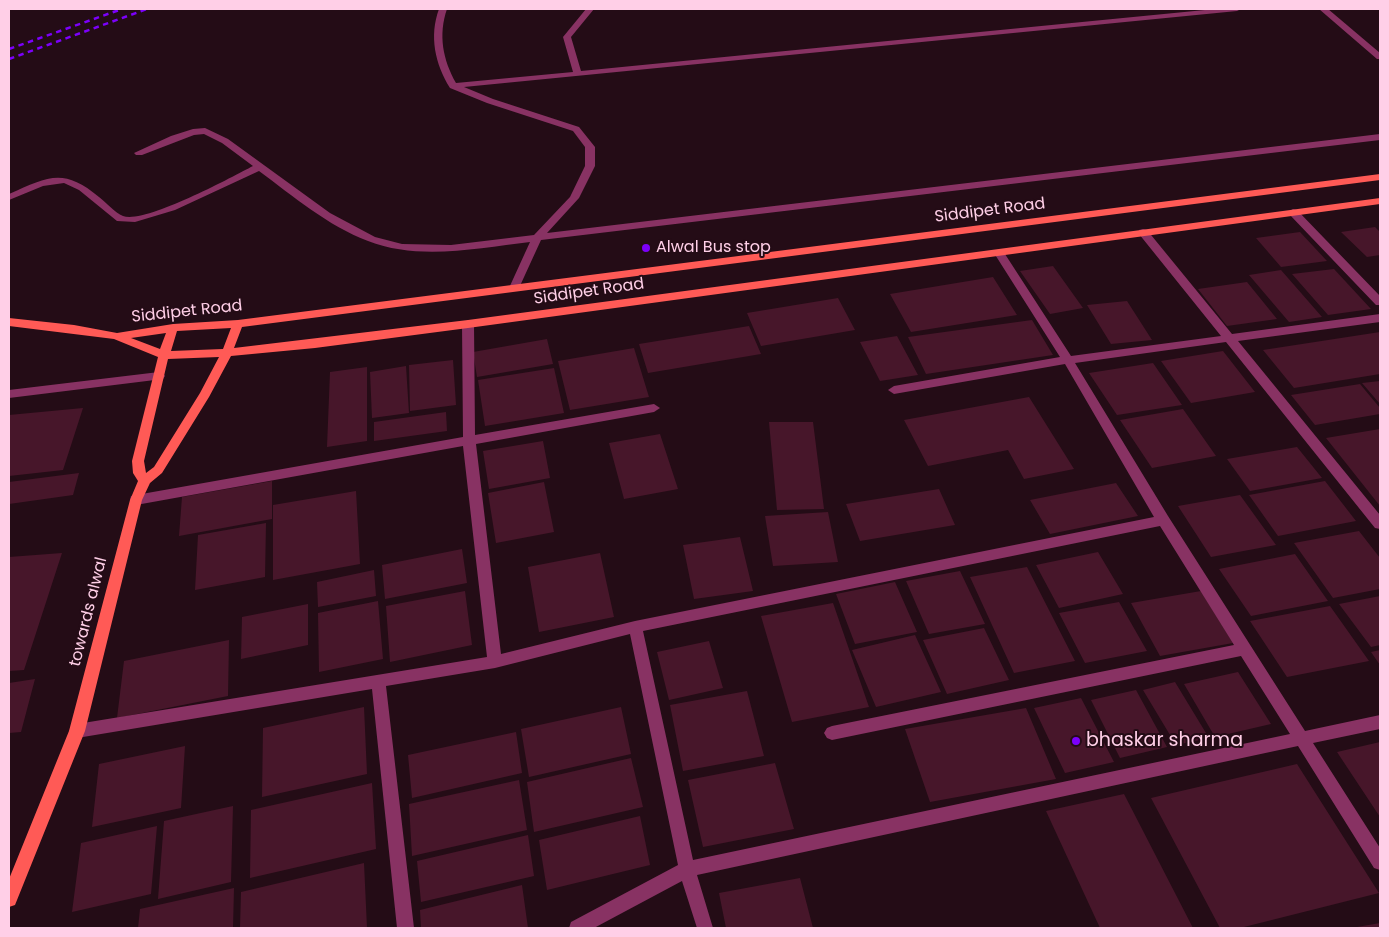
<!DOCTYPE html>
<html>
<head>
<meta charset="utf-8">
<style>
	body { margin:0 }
	#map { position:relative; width:1389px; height:937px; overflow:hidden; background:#240c16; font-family:Poppins,sans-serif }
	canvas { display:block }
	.frame { position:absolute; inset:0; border:10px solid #ffcfe7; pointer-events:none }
</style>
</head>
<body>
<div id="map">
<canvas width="1389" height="937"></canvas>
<div class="frame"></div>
</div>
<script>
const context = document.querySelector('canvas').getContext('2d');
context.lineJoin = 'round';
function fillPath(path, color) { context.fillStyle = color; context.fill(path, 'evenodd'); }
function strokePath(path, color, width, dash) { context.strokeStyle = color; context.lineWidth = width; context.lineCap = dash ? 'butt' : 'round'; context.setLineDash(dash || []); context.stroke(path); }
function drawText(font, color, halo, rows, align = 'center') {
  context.font = font + ' Poppins,sans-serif'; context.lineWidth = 4; context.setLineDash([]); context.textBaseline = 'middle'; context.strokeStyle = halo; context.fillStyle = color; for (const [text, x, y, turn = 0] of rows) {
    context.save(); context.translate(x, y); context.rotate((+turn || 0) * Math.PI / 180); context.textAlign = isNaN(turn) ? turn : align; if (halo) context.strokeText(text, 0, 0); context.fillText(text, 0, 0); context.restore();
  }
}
fillPath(new Path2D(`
	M1375 227 1380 232V255L1367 257 1341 232Z
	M1300 232 1327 261 1281 267 1256 238Z
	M1053 266 1083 308 1050 314 1020 271Z
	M1334 269 1371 309 1328 315 1292 274Z
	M1281 270 1322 317 1289 322 1249 275Z
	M993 277 1017 315 911 332 890 294Z
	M1247 282 1277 319 1227 326 1198 289Z
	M838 298 855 330 761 346 747 313Z
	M1127 301 1152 340 1111 344 1087 305Z
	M1032 320 1053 355 926 374 908 337Z
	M749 326 761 354 648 373 639 344Z
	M1380 332V374L1294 388 1263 350Z
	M897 336 918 375 880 381 860 342Z
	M547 339 553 364 477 377 473 352Z
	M634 348 649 397 570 410 558 361Z
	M1223 351 1255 392 1191 403 1161 361Z
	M453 360 456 405 410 411 409 365Z
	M1153 363 1182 405 1117 415 1089 373Z
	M406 366 409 413 372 418 370 372Z
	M367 367V441L327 447 330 372Z
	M554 368 564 413 485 426 478 380Z
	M1380 381V404L1362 383Z
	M1360 384 1380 408V414L1315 425 1291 395Z
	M1029 397 1074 469 1024 479 1008 450 928 466 904 420Z
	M83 408 63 470 9 476V415Z
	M1183 409 1216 456 1152 468 1120 420Z
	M446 412 447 431 374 441V422Z
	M769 422H813L824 509 777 510Z
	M1380 429V506L1326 438Z
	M660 434 678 489 624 499 609 443Z
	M543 441 550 478 489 489 483 451Z
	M1297 447 1322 478 1250 491 1227 459Z
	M79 473 73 495 9 504V482Z
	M272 481V519L179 536 182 497Z
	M1325 481 1356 521 1278 536 1249 495Z
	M544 482 554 532 496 543 488 493Z
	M1116 483 1138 516 1050 534 1030 500Z
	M939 489 955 525 860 541 846 504Z
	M356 491 360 564 273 580V505Z
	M1240 495 1276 545 1211 557 1178 506Z
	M828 512 838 562 773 566 765 516Z
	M266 523 265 577 195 590 198 535Z
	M1359 531 1380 558V589L1333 598 1294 543Z
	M740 537 753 591 694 599 683 545Z
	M462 549 467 583 385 599 382 565Z
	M1098 552 1123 594 1059 608 1036 565Z
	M62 553 24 670 9 671V557Z
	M600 553 614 617 539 632 528 567Z
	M1295 554 1328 601 1251 616 1219 569Z
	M1027 567 1075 661 1014 673 970 577Z
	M374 570 376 596 318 607 317 582Z
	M960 571 985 624 929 634 906 581Z
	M895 582 917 632 855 644 836 594Z
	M465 591 472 645 390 662 386 606Z
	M1201 591 1233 643 1160 656 1131 603Z
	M1380 596V645L1371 647 1339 604Z
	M378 601 383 659 319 672 318 613Z
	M1119 602 1147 651 1085 663 1059 613Z
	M833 603 869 707 792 722 761 616Z
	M308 604V645L241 659 242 617Z
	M1330 606 1369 661 1287 677 1250 621Z
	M984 628 1009 680 947 694 923 640Z
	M915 635 941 692 876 707 852 650Z
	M229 640 228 696 117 718 124 661Z
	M709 641 723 688 669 700 657 652Z
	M1380 650V665L1371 652Z
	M1238 672 1271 724 1215 737 1184 684Z
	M35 679 21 732 9 733V683Z
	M1175 682 1209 738 1176 745 1143 690Z
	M1136 690 1167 747 1120 758 1091 700Z
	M747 691 764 756 683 771 670 705Z
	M1081 698 1114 762 1065 773 1034 708Z
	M364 707 367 774 262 797 263 728Z
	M621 707 631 754 529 777 521 729Z
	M1026 708 1056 779 930 802 905 729Z
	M516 732 522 773 412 798 408 755Z
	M1380 742V817L1337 752Z
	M185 746 181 808 92 827 99 764Z
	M631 758 643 807 534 832 527 782Z
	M775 763 794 829 703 847 688 780Z
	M1297 764 1379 893 1240 928H1220L1151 798Z
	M519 780 527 830 412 856 409 804Z
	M372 783 376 849 250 878 251 810Z
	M1124 794 1193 928H1100L1046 811Z
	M233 806 231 882 158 899 164 821Z
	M640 816 650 865 547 890 539 840Z
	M157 826 151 894 72 912 81 843Z
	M528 835 534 876 421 902 417 861Z
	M364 863 367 928H240L241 892Z
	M800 878 813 928H726L719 893Z
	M522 885 528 928H421L420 910Z
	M234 888 233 928H138L140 909Z
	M1380 923V928H1357V927Z`), '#47162a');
fillPath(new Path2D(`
	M439 9H447C438 35 443 60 456 83L573 72 563 37 586 9H594L571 37 581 71 1215 9H1241L1237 11 464 87 493 99 579 127 595 147V166L579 198 547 233 1380 134V140L541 240 519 288 514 291 509 288 530 242C478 248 419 261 368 241 328 226 293 196 259 171L175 210 135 222 117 221 79 190 64 183 43 186 9 200V194C48 177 63 167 99 197 106 202 115 213 123 216 145 224 230 178 253 166L222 143 204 134 194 135 142 155H136L134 153 171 136 193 129 205 128 228 139 330 213 375 237 402 244 451 245 534 235 570 197 585 166V147L573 131 487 103 450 88C435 64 429 36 439 9Z
	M1319 9H1328L1380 53V59H1377Z
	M1293 209 1297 210 1380 296V305H1376L1289 214 1288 212Z
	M1143 229 1147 230 1232 334 1380 314V322L1238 341 1380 515V529L1375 528 1226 342 1075 363 1168 516 1305 731 1380 715V729L1313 743 1380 848V870L1374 868 1298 746 697 875 713 928H697L682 881 594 928H569L571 922 678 865 630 634 495 668 386 686 414 928H397L372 689 77 738 72 736 69 731 72 726 77 724 487 657 463 446 136 505 131 504 130 500 131 496 136 495 463 437 462 324 468 320 474 324 475 435 654 404 660 408 654 412 476 444 501 654 635 621 1154 517 1065 364 894 394 888 390 894 386 1060 357 994 253 999 250 1003 251 1071 356 1221 336 1139 234V230ZM1160 526 1234 645 832 726 827 728 824 733 827 738 832 740 1241 656 1290 734 693 860 643 631Z
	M159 372 163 373 165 376 163 379 9 398V390Z`), '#883263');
fillPath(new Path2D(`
	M1380 174V180L242 327 234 348 468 320 1380 198V204L468 328 315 348 231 356 209 397 162 473 150 483 142 500 85 731 15 905 9 907V879L69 731 130 500 138 481 133 473 132 461 158 357 114 339 9 326V318L74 325 117 333 173 324 238 320ZM231 328 223 349 171 351 177 331ZM166 333 160 349 131 338ZM219 357 200 393 154 467 146 473 144 461 168 359Z`), '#ff5a56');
strokePath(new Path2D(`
	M9 49 122 9
	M9 59 147 9`), '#7c00fa', 2.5, [5.5, 4.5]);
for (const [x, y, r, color] of [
	[646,248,5,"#7c00fa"],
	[1076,741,5,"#7c00fa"]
]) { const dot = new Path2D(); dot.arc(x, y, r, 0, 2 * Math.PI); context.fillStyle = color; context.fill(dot); strokePath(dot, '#240c16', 2); }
drawText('16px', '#ffcfe7', '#240c16', [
	["Siddipet Road",990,211,-7],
	["Siddipet Road",589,292,-8],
	["Siddipet Road",187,312,-6],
	["towards alwal",89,612,-76]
]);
drawText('16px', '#ffcfe7', '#240c16', [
	["Alwal Bus stop",656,248]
], 'left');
drawText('19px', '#ffcfe7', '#240c16', [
	["bhaskar sharma",1086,741]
], 'left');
</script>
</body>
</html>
